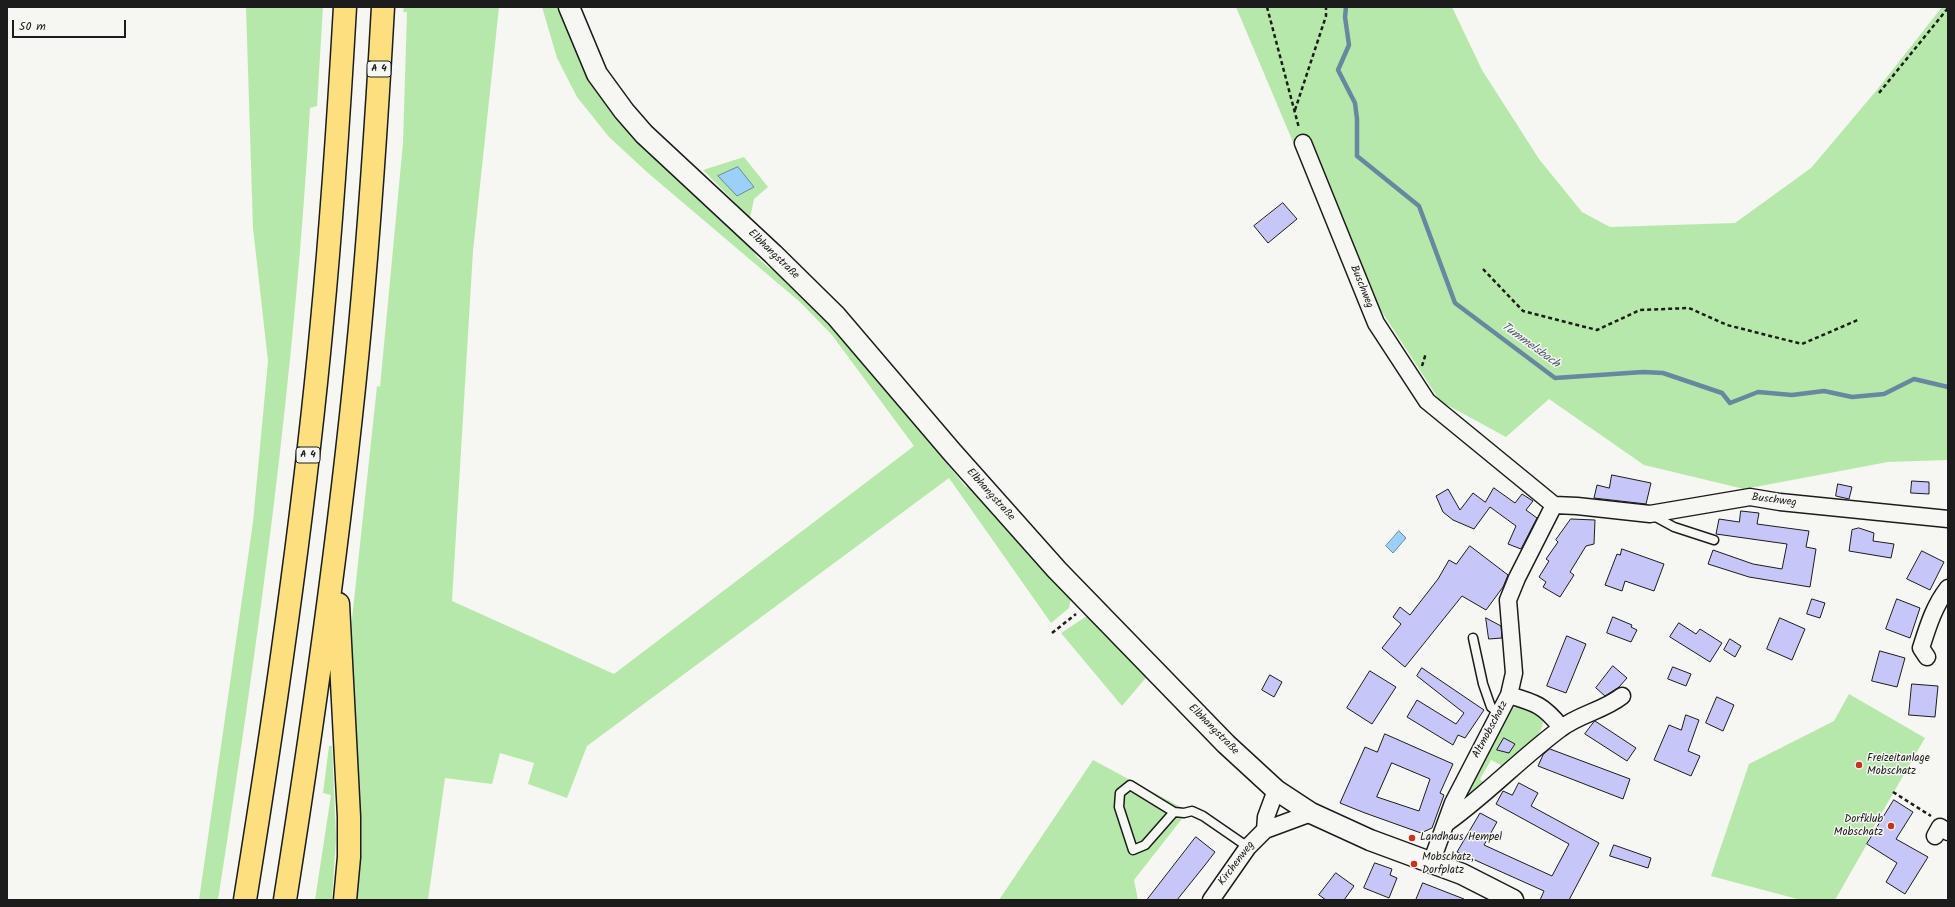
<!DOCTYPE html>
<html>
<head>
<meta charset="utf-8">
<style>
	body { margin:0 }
	#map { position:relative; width:1955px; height:907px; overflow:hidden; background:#f6f6f2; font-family:Kalam,sans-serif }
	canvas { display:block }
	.frame { position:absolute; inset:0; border:8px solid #1c1c1c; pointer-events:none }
	.scale { position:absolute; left:12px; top:20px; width:114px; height:18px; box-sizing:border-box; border:2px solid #1c1c1c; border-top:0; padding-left:5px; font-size:12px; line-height:14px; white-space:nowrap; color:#1c1c1c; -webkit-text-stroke:3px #f6f6f2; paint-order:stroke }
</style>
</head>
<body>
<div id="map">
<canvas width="1955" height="907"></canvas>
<div class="frame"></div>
<div class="scale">50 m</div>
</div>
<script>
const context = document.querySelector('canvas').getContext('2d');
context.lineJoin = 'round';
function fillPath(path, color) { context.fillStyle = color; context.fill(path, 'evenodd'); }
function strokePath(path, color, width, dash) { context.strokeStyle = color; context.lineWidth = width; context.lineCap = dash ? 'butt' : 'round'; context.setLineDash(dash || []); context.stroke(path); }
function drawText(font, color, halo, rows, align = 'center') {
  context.font = font + ' Kalam,sans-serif'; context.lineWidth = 3; context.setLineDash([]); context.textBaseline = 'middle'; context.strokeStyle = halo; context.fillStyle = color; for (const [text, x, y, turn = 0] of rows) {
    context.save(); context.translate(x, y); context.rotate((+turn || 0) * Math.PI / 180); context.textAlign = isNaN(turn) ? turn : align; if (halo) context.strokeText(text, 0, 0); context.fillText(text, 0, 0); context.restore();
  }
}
fillPath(new Path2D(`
	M246 7H323L317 106 310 108C295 374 259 637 218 900H199L253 522 268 361 253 228Z
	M404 7H499L473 251 452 601 614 674 914 446 832 335 800 302 648 173 609 137 577 97 557 58 542 7H563L576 47 740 232 757 257 768 267 786 276 837 328 965 486 982 495 1072 593 1069 608 1051 623 949 478 587 746 567 798 528 784 534 763 500 753 492 784 445 778 428 900H352L349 647 377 386 380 387 403 143 407 12H403Z
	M1236 7H1452L1482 70 1539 159 1582 212 1610 227 1735 223 1811 168 1876 91 1942 7H1948V460L1888 462 1744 489 1644 465 1549 399 1506 437 1440 401 1333 237Z
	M744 157 768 187 754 199 750 218 703 170Z
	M1090 614 1149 674 1122 706 1061 633Z
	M1849 694 1925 738 1869 835 1867 844 1835 900H1801L1711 876 1749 764 1834 721Z
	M1522 705C1527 707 1535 709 1539 712 1557 730 1509 763 1497 773L1501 765 1491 760 1480 779 1487 785 1463 807V797L1510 709Z
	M329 746H332L336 838 332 900H315L331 795 323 793Z
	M1093 760 1188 811 1134 880 1138 900H999Z`), '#b6e9a9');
const water = new Path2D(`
	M738 167 754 187 737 196 718 176Z
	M1399 531 1406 538 1393 553 1386 546Z`);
fillPath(water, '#9bd0f9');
strokePath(water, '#6888a1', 1);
strokePath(new Path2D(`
	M1346 7 1345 17 1349 45 1338 70 1355 103 1357 119V156L1419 206 1455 303 1555 378 1643 372 1663 373 1722 393 1730 403 1758 392 1792 395 1824 391 1852 397 1884 394 1914 379 1948 387`), '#6888a1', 4.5);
const building = new Path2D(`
	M1283 203 1297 219 1268 243 1254 226Z
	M1612 475 1651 483 1646 504 1594 498 1597 485 1609 488Z
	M1912 481 1929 482V494L1911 493Z
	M1838 484 1852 487 1849 499 1836 496Z
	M1494 488 1515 503 1522 494 1533 501 1526 510 1537 518 1521 549 1508 544 1516 526 1490 507 1474 529 1453 520 1443 512 1436 496 1448 489 1460 510 1473 493 1485 502Z
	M1741 511 1759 513 1757 524 1809 531 1806 547 1816 549 1810 587 1749 577 1708 564 1713 550 1753 564 1782 569 1787 544 1716 534 1719 519 1739 522Z
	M1571 519 1595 520 1594 544 1586 546 1570 572 1574 575 1560 597 1543 587 1546 582 1539 577 1549 561 1546 559 1558 542 1556 540Z
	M1859 528 1874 533 1873 541 1894 544 1891 558 1849 551 1852 530Z
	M1470 546 1508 575 1503 587 1486 610 1462 596 1405 667 1382 648 1401 624 1393 617 1400 607 1410 615 1438 579 1449 560 1456 564Z
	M1622 549 1664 564 1654 591 1625 581 1622 591 1605 585 1617 554 1620 555Z
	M1922 551 1944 562 1930 590 1907 579Z
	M1812 599 1825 603 1820 618 1807 614Z
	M1897 599 1920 608 1910 638 1886 629Z
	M1613 617 1632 625 1631 627 1637 630 1631 642 1607 633Z
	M1486 618 1501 626 1502 638 1489 639Z
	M1780 618 1805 629 1792 660 1767 649Z
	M1679 623 1696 634 1700 629 1722 643 1710 662 1670 637Z
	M1567 636 1586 644 1566 693 1547 686Z
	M1730 639 1741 646 1735 657 1724 650Z
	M1880 651 1905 658 1897 687 1872 681Z
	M1613 666 1627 678 1619 687 1605 696 1596 688Z
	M1673 667 1691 674 1686 686 1668 679Z
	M1422 668 1484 710 1465 738 1458 735 1453 745 1407 717 1417 700 1456 724 1464 713 1417 676Z
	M1370 671 1396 687 1372 724 1347 708Z
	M1270 675 1282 682 1274 697 1262 690Z
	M1912 684 1938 686 1935 717 1909 715Z
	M1717 697 1734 705 1723 731 1706 723Z
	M1686 715 1699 720 1688 751 1700 756 1691 776 1654 760 1669 725 1681 730Z
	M1595 721 1636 748 1627 761 1585 734Z
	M1385 734 1453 764 1440 793 1444 795 1432 828 1421 833 1365 813 1340 803 1365 747 1377 752ZM1392 763 1430 779 1419 811 1377 797Z
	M1504 738 1515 744 1509 753 1497 750Z
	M1550 749 1630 779 1623 799 1538 766 1543 755Z
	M1519 783 1538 793 1531 806 1599 843 1569 900H1540L1544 891 1457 852 1480 813 1497 822 1484 845 1552 876 1569 844 1496 804 1503 791 1512 795Z
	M1894 800 1913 812 1896 839 1928 857 1905 894 1886 882 1897 863 1867 844Z
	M1196 837 1215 852 1205 865 1177 900H1147Z
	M1614 845 1651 858 1648 868 1610 856Z
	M1375 863 1392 869 1390 875 1397 878 1389 898 1364 888Z
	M1336 873 1354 886 1344 900H1326L1319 895Z
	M1423 883 1464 899V900H1416Z`);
fillPath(building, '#c7c6f8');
strokePath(building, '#1c1c1c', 1);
const service = new Path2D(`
	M1652 515 1674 527 1714 540
	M1473 638 1483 684 1491 707 1499 713
	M1174 812 1145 845 1133 850 1119 807 1120 793 1130 785 1174 812 1184 813 1192 811 1203 816 1248 847`);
const minor = new Path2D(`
	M1303 143 1376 323 1427 401 1554 505 1577 506 1650 514 1750 497 1780 502 1948 519
	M1927 657 1921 648C1928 626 1934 606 1948 588
	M1509 695C1536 703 1543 705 1561 727
	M1448 822C1487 794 1521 758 1560 729 1579 714 1603 711 1622 696
	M1265 830 1266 817 1276 790
	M1935 836 1940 827 1948 832
	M1431 863 1453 803 1509 695 1514 673 1508 600 1517 578 1554 505
	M1211 900 1248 847 1265 830 1311 813`);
const tertiary = new Path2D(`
	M569 7 597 74 624 111 644 134 773 254 836 316 952 452 1057 570 1226 744 1276 790 1311 813 1370 840 1462 874 1513 900`);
const motorway = new Path2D(`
	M338 604 349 817V857L345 900
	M245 900C276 708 304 516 322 322 332 218 339 112 345 7
	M285 900C315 710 342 519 360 327 370 220 377 114 383 7`);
strokePath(service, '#1c1c1c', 11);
strokePath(minor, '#1c1c1c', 19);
strokePath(tertiary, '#1c1c1c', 23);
strokePath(motorway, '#1c1c1c', 25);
strokePath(new Path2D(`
	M1267 7 1299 128
	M1879 93 1948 8
	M1295 110 1326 16V7
	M1483 269 1523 311 1597 330 1640 310 1689 308 1727 325 1802 344 1860 319
	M1422 366 1426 353
	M1052 633 1076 614
	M1893 792 1931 816`), '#1c1c1c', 2.5, [4, 3]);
strokePath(service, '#f6f6f2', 8);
strokePath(minor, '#f6f6f2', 16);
strokePath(tertiary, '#f6f6f2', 20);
strokePath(motorway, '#fce080', 22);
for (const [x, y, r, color] of [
	[1859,765,4,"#c8321e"],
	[1891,826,4,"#c8321e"],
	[1412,838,4,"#c8321e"],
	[1414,864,4,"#c8321e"]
]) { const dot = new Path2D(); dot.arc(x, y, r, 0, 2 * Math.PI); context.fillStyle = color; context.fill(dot); strokePath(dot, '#f6f6f2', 1.5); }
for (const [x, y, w] of [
	[379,69,24],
	[308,455,24]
]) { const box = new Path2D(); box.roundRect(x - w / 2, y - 8, w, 16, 3); context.fillStyle = '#f6f6f2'; context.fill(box); strokePath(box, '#1c1c1c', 1); }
drawText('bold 10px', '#1c1c1c', null, [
	["A 4",379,69],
	["A 4",308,455]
]);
drawText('11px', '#1c1c1c', '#f6f6f2', [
	["Elbhangstraße",773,255,44],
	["Buschweg",1361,287,68],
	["Elbhangstraße",990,495,48],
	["Buschweg",1774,501,7],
	["Elbhangstraße",1213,730,45],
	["Altmobschatz",1491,730,-62],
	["Kirchenweg",1237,864,-53]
]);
drawText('11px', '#1c1c1c', '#f6f6f2', [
	["Freizeitanlage",1867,759],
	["Mobschatz",1867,772],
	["Dorfklub",1883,820,"right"],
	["Mobschatz",1883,833,"right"],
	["Landhaus Hempel",1420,838],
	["Mobschatz,",1422,858],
	["Dorfplatz",1422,871]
], 'left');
drawText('italic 12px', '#485b69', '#f6f6f2', [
	["Tummelsbach",1530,346,36]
]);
</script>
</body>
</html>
